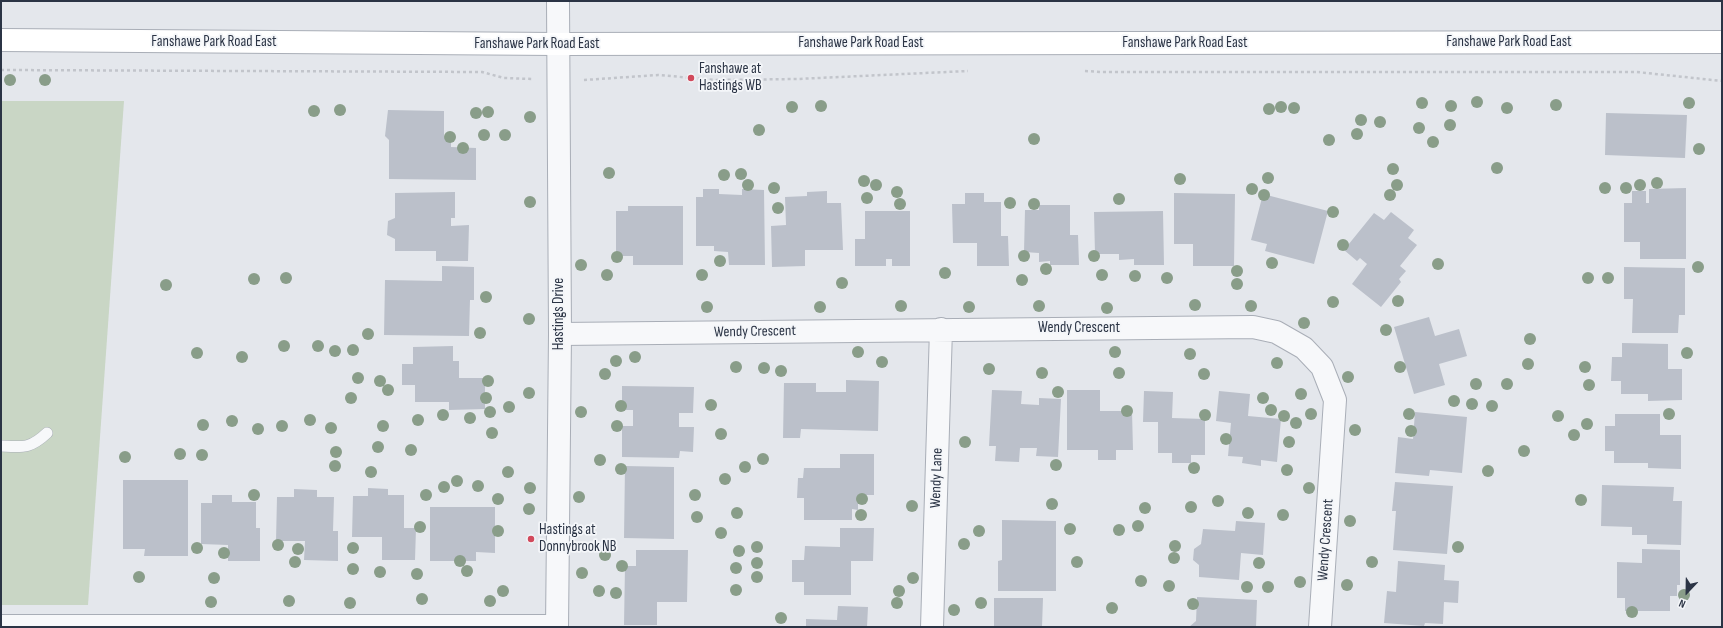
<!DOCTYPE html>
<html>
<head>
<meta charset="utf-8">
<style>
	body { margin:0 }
	#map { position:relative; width:1723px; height:628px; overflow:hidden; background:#e4e7ec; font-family:"Sofia Sans Condensed",sans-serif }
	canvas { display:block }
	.frame { position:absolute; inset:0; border:2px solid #2b3445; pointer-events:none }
	.north { position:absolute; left:1667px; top:572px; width:40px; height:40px; -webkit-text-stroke:3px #f4f6f9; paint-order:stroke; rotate:202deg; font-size:11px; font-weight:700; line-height:16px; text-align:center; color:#2b3445 }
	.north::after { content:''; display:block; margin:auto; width:14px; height:18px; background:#2b3445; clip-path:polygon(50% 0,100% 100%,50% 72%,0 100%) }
</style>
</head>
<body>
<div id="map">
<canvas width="1723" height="628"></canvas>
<div class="frame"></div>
<div class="north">N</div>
</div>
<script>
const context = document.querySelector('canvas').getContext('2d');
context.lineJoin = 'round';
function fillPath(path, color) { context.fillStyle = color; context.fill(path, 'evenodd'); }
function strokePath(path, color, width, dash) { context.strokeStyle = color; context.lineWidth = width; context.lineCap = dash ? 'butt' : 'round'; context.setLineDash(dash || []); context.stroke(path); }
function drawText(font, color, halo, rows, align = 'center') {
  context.font = font + ' "Sofia Sans Condensed",sans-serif'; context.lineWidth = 3.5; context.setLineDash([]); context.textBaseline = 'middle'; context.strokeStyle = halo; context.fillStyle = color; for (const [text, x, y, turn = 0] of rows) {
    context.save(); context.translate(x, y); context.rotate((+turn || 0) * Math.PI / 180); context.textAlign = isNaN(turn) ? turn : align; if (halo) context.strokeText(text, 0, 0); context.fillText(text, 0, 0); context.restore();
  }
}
fillPath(new Path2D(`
	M1 101H124L88 605H1Z`), '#c9d6c5');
fillPath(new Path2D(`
	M388 110 444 111V138H451V147L476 148V180L389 179V140L385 136Z
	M1606 113 1687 115 1685 158 1605 155Z
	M1686 188V259H1640V242H1624V203H1632V191H1646V203H1649V189Z
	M703 189H719V194L742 195V189L764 190 765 265H729L728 252 714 251V246H696V197H703Z
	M827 191V203H841L843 250H805V266L772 267 771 226 786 225 785 197 807 196V192Z
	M455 192V218H451V226L469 225 468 261H436V251H395V239L387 235 388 221 395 218V193Z
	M965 193H984V202H1001V236H1008L1009 266H977V243H953L952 204H965Z
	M1174 193 1235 194 1234 266H1193V244H1174Z
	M1263 194 1328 211 1314 264 1265 251 1267 244 1251 240Z
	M1039 205H1070V235H1078L1079 265H1050V261L1039 262V253L1024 252 1025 210H1039Z
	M628 206H683V265H633V256H616V211H628Z
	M865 211H910V266H892V259H886V266H855V239H865Z
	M1163 211 1164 265H1134V259L1119 260V254H1095L1094 212Z
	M1391 212 1414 230 1408 238 1417 245 1400 266 1406 271 1399 279 1401 282 1381 307 1352 284 1367 264 1360 258 1357 261 1344 250 1374 213 1384 220Z
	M442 266 474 267V300H470L469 336 384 335 385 280 442 281Z
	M1624 267 1685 268V315H1679L1678 333H1632L1633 299H1624Z
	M1429 317 1435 336 1459 329 1467 356 1439 364 1445 385 1414 394 1394 327Z
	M1622 343 1668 344V369H1682V400L1648 401V394H1621V381H1611L1612 357H1622Z
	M453 346V361H459V378H485V409L449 410V402H415V385H402V364H413V347Z
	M846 380 879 381 878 431 801 429 800 438H783L784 383H816V392H846Z
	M622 386 694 387 693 413H679V427H694L693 452 680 451 679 458 622 457V426H633V410H622Z
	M992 390 1022 391 1021 404 1039 405V398L1061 399 1058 457 1036 456 1037 448H1020L1019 462 995 461 996 446H989Z
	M1067 390H1100V411H1132L1133 450H1116V460H1098V450H1067Z
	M1144 391 1173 392 1172 418 1205 419V455H1191V463H1172V453H1158V422H1143Z
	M1219 391 1250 394 1248 416 1281 419 1277 462 1261 460V466L1242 463 1243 457 1228 456 1231 423 1216 421Z
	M1415 412 1467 417 1462 473 1430 470 1429 476 1395 473 1398 437 1413 439Z
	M1615 414H1660V435H1681V469L1648 468V463H1614V451H1605V426H1615Z
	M840 454H874V495H858V510L852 509V520H804V498H797L798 478H803L804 468H840Z
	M625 466 674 467V539L624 538Z
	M123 480H188V556H144L145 549H123Z
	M1395 482 1453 486 1447 554 1393 550 1396 511H1392Z
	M1602 485 1674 487 1673 501H1682L1681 545 1647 544V535H1632V527L1601 526Z
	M368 488 388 489V495H404V528H416L415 560H382V537H352L353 496H368Z
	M294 489 317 490V497H334L333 531H338V561L304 560 305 541H276L277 497H294Z
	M212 495H232V502H256V528H260V561H228V545L201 544V503H212Z
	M430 507H495V553L476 552V561H430Z
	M1002 520 1056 521V591H998V561L1002 560Z
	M1236 521 1265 523 1263 555 1241 553 1239 580 1199 577V565L1193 560 1194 549 1201 544 1203 529 1235 531Z
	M840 528H874L873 561H851V595H804V582H792V560H804L805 546 840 547Z
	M1642 549 1680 550V585H1677V596H1670V611H1625V598H1617V562L1642 563Z
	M636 550H688L687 602H657V625H624L625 566H636Z
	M1398 561 1445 565 1444 580 1459 581 1458 603 1444 602 1443 624 1425 623 1424 626 1384 623 1387 591 1396 592Z
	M1197 597 1257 600 1256 627H1189L1196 621Z
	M994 598H1043L1042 627H994Z
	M838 606 868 607 867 627H806V619L837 620Z`), '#bbc0ca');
const service = new Path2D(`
	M1 446C23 447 30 449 47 433`);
const minor = new Path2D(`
	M560 334 1253 327 1276 332 1304 348 1322 367 1335 400 1320 627
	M1 626H557
	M932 627 941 329`);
const tertiary = new Path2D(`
	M557 627 560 334 558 1`);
const secondary = new Path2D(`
	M1 40 557 44 1722 42`);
strokePath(service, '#a9aeb7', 12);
strokePath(minor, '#a9aeb7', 24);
strokePath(tertiary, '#a9aeb7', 24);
strokePath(secondary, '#a9aeb7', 24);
strokePath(new Path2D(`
	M1 70 482 72 504 78 533 79
	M1085 71 1102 72H1637L1722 81
	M584 80 658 75 716 80 797 79 968 71`), '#c2c5cb', 2.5, [3, 3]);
strokePath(service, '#f7f8fa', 11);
strokePath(minor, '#f7f8fa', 22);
strokePath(tertiary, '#f7f8fa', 22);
strokePath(secondary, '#fff', 22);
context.fillStyle = '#899d89';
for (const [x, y] of [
	[10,80],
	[45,80],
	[1477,102],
	[1422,103],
	[1689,103],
	[1556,105],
	[821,106],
	[1451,106],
	[792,107],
	[1281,107],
	[1294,108],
	[1507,108],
	[1269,109],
	[340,110],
	[314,111],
	[488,112],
	[476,113],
	[530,117],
	[1361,120],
	[1380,122],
	[1450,125],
	[1419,128],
	[759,130],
	[1357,134],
	[484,135],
	[505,135],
	[450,137],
	[1034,139],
	[1329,140],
	[1433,142],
	[463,148],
	[1699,149],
	[1497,168],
	[1393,169],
	[609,173],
	[741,174],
	[724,175],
	[1268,178],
	[1180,179],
	[864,181],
	[1657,183],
	[748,185],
	[876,185],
	[1397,185],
	[1640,185],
	[774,188],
	[1605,188],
	[1626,188],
	[1252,189],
	[897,192],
	[1264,195],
	[1390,195],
	[867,198],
	[1119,199],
	[530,202],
	[1010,203],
	[900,204],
	[1034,204],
	[778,208],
	[1333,212],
	[1343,245],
	[1024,256],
	[1094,256],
	[617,257],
	[720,261],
	[1272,263],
	[1438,264],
	[581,265],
	[1698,267],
	[1046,269],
	[1237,271],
	[945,273],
	[607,275],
	[702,275],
	[1102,275],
	[1135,276],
	[286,278],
	[1167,278],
	[1588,278],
	[1608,278],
	[254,279],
	[1022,280],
	[842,283],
	[1237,284],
	[166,285],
	[486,297],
	[1398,301],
	[1333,302],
	[1195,305],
	[901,306],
	[1039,306],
	[1251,306],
	[707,307],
	[820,307],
	[969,307],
	[1107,308],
	[529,319],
	[1304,323],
	[1386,330],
	[480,333],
	[368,334],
	[1530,339],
	[284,346],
	[318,346],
	[353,350],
	[335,351],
	[858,352],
	[1115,352],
	[197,353],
	[1687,353],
	[1190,354],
	[242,357],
	[635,357],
	[616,361],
	[882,362],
	[1277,363],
	[1528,364],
	[736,367],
	[1400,367],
	[1585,367],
	[764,368],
	[989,369],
	[781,371],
	[1042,373],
	[1119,373],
	[605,374],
	[1204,374],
	[1348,377],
	[358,378],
	[380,381],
	[488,381],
	[1476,384],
	[1507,384],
	[1589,385],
	[388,390],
	[1058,392],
	[529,393],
	[1301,394],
	[351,398],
	[486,398],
	[1263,398],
	[1454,401],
	[1472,404],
	[711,405],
	[621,406],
	[1492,406],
	[509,407],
	[1271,410],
	[1127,411],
	[490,412],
	[581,412],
	[1311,414],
	[1409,414],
	[1669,414],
	[443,415],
	[1205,415],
	[1284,416],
	[1558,416],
	[470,418],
	[310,420],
	[418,420],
	[232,421],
	[1296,423],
	[1587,424],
	[203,425],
	[282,426],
	[383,426],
	[617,426],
	[331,428],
	[258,429],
	[1355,430],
	[1411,431],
	[492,433],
	[721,434],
	[1574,435],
	[1226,439],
	[965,442],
	[1289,442],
	[378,447],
	[411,450],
	[1524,451],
	[336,452],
	[180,454],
	[202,455],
	[125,457],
	[763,459],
	[600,460],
	[1056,465],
	[335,466],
	[745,467],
	[1194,468],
	[621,469],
	[1287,470],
	[1488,471],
	[371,472],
	[508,472],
	[725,479],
	[457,481],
	[478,486],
	[444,487],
	[530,488],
	[1309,488],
	[254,495],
	[426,495],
	[695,495],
	[579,497],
	[498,499],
	[862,499],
	[1581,500],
	[1218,501],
	[1052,504],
	[912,506],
	[1191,507],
	[1145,508],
	[529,509],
	[737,513],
	[1248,513],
	[861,515],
	[1283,515],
	[697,517],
	[1350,521],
	[1138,526],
	[420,527],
	[1070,529],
	[1119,530],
	[498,531],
	[979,531],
	[721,533],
	[964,544],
	[278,545],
	[1175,546],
	[757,547],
	[1458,547],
	[197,548],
	[353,548],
	[298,549],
	[739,551],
	[224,553],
	[605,555],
	[1174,558],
	[460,561],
	[295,562],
	[1077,562],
	[1372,562],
	[757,563],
	[1259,563],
	[622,566],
	[736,568],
	[353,569],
	[467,571],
	[380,572],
	[582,573],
	[417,574],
	[139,577],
	[757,577],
	[214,578],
	[913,578],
	[1141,581],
	[1300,582],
	[1347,585],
	[1169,586],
	[1247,587],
	[1268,587],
	[736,590],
	[503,591],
	[599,591],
	[899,591],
	[616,593],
	[1684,595],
	[422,599],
	[289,601],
	[490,601],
	[211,602],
	[350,603],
	[897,603],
	[981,603],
	[1193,604],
	[1112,608],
	[954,610],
	[1632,612],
	[781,618]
]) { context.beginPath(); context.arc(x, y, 6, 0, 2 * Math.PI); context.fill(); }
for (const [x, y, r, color] of [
	[691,78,4,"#d1495b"],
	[531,539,4,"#d1495b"]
]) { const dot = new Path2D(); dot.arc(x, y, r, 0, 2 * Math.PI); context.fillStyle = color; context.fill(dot); strokePath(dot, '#f4f6f9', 1.5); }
drawText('15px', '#2b3445', '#f4f6f9', [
	["Fanshawe Park Road East",214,42],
	["Fanshawe Park Road East",1509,42],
	["Fanshawe Park Road East",861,43],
	["Fanshawe Park Road East",1185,43],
	["Fanshawe Park Road East",537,44],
	["Hastings Drive",559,314,-90],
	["Wendy Crescent",1079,328],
	["Wendy Crescent",755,332,-1],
	["Wendy Lane",937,478,-88],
	["Wendy Crescent",1326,540,-86]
]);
drawText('15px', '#2b3445', '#f4f6f9', [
	["Fanshawe at",699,69],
	["Hastings WB",699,86],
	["Hastings at",539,530],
	["Donnybrook NB",539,547]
], 'left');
</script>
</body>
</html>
